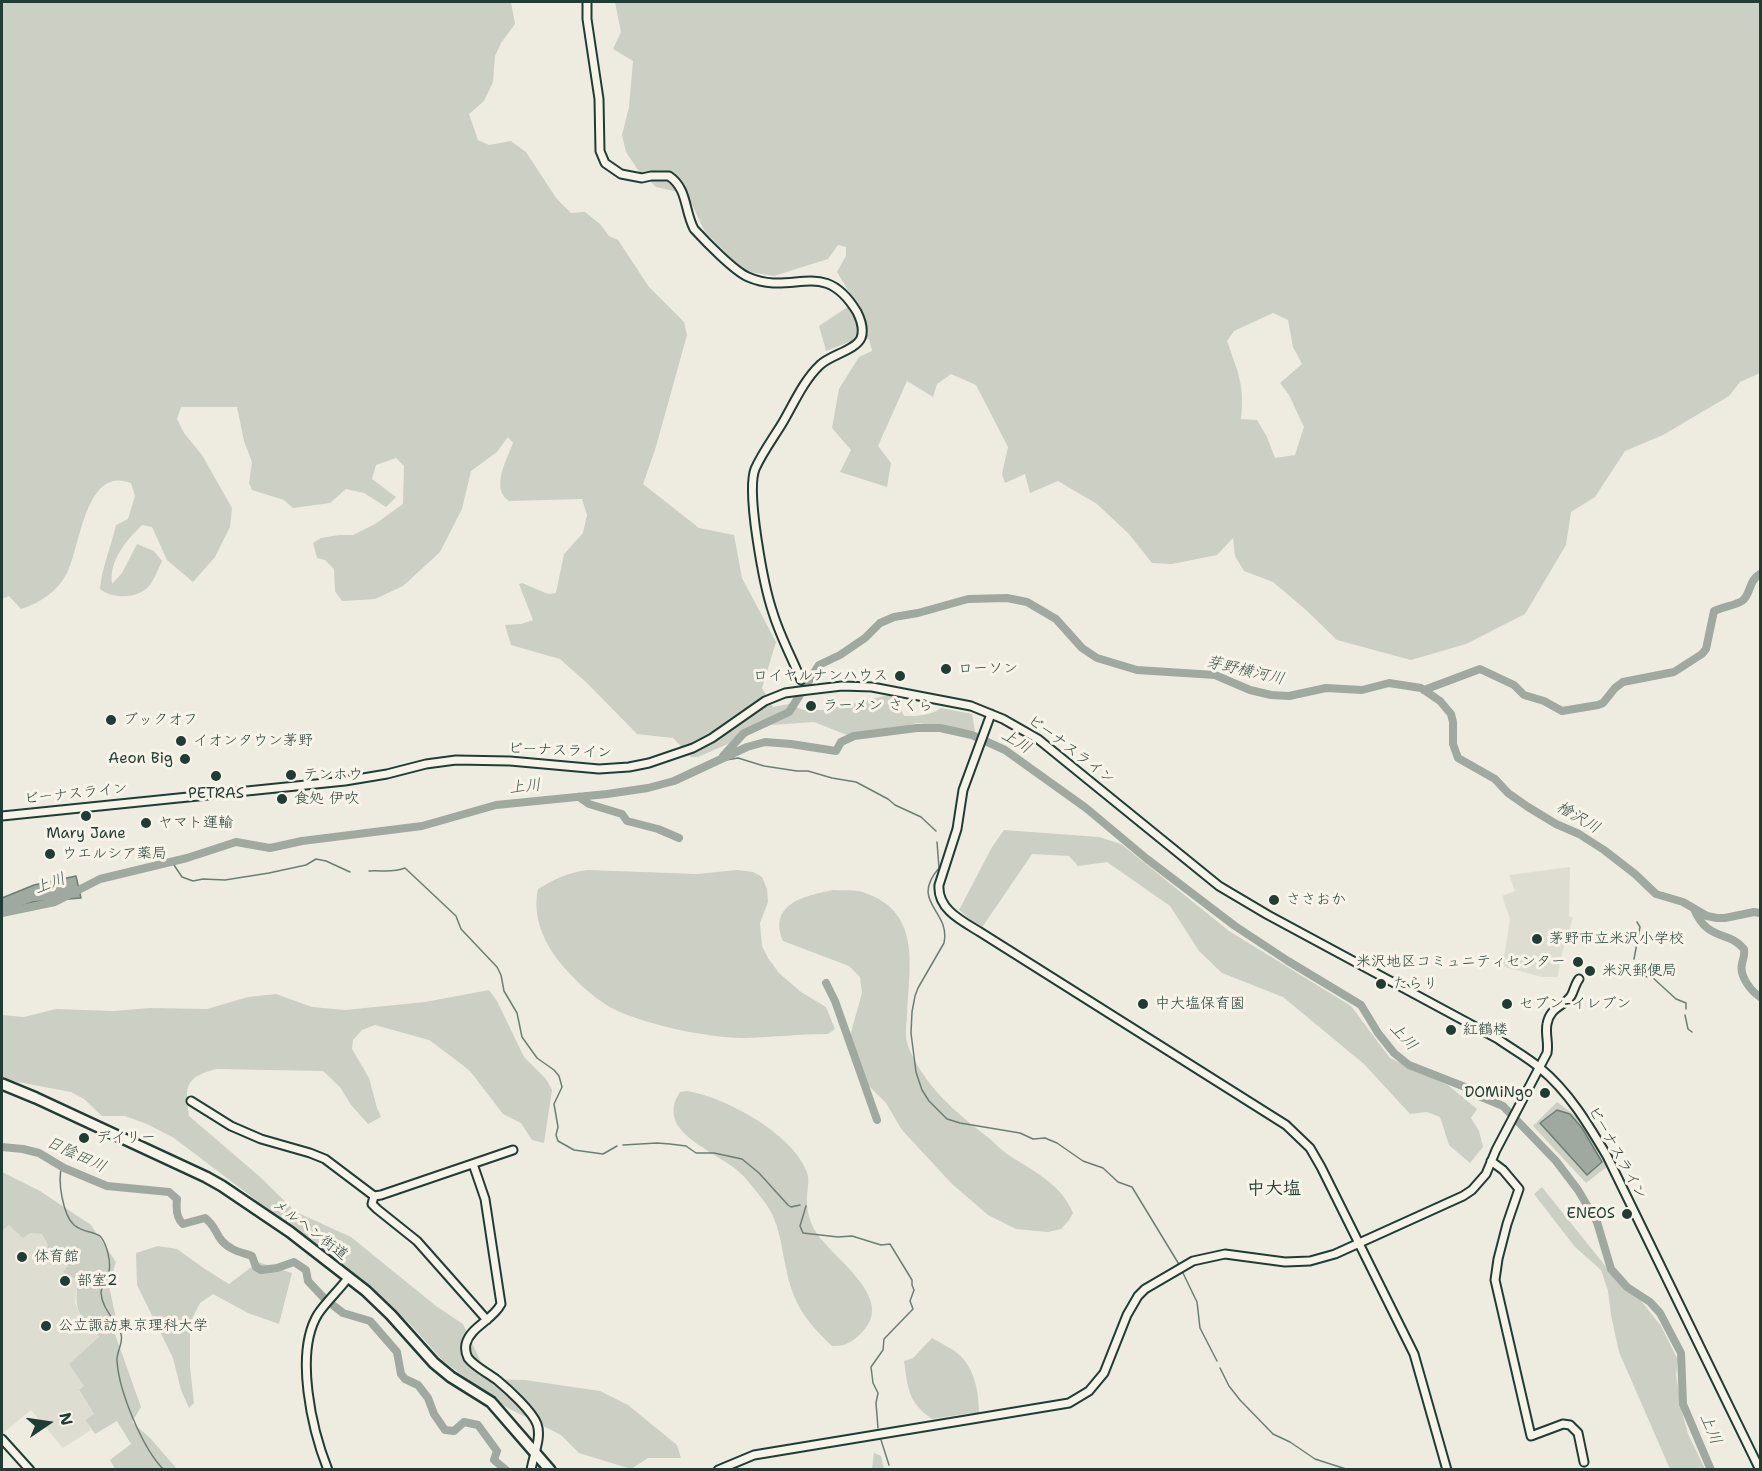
<!DOCTYPE html>
<html>
<head>
<meta charset="utf-8">
<style>
	body { margin:0 }
	#map { position:relative; width:1762px; height:1471px; overflow:hidden; background:#eeece1; font-family:"Shantell Sans",sans-serif }
	canvas { display:block }
	.frame { position:absolute; inset:0; border:3px solid #1f3d34; pointer-events:none }
	.north { position:absolute; left:18px; top:1393px; width:60px; height:60px; -webkit-text-stroke:4px #f7f3e8; paint-order:stroke; rotate:77deg; font-size:16px; font-weight:700; line-height:24px; text-align:center; color:#1f3d34 }
	.north::after { content:''; display:block; margin:auto; width:21px; height:27px; background:#1f3d34; clip-path:polygon(50% 0,100% 100%,50% 72%,0 100%) }
</style>
</head>
<body>
<div id="map">
<canvas width="1762" height="1471"></canvas>
<div class="frame"></div>
<div class="north">N</div>
</div>
<script>
const context = document.querySelector('canvas').getContext('2d');
context.lineJoin = 'round';
function fillPath(path, color) { context.fillStyle = color; context.fill(path, 'evenodd'); }
function strokePath(path, color, width, dash) { context.strokeStyle = color; context.lineWidth = width; context.lineCap = dash ? 'butt' : 'round'; context.setLineDash(dash || []); context.stroke(path); }
function drawText(font, color, halo, rows, align = 'center') {
  context.font = font + ' "Shantell Sans","Klee One",sans-serif'; context.lineWidth = 6; context.setLineDash([]); context.textBaseline = 'middle'; context.strokeStyle = halo; context.fillStyle = color; for (const [text, x, y, turn = 0] of rows) {
    context.save(); context.translate(x, y); context.rotate((+turn || 0) * Math.PI / 180); context.textAlign = isNaN(turn) ? turn : align; if (halo) context.strokeText(text, 0, 0); context.fillText(text, 0, 0); context.restore();
  }
}
fillPath(new Path2D(`
	M1570 867 1569 916 1573 918 1560 960 1558 977H1542L1505 967 1503 964 1510 919 1502 896 1515 891 1509 875Z
	M9 1225 30 1233 42 1234 47 1243 49 1252 68 1267 64 1271 78 1280 75 1302 80 1315 99 1338 69 1364 82 1381 84 1386 79 1391 94 1414 85 1420 91 1430 63 1448 31 1410 2 1434V1231Z`), '#ddddd2');
fillPath(new Path2D(`
	M2 2H511L515 24 501 43 495 56 493 82 484 101 469 114 478 140 489 145 511 141 526 152 556 198 571 213 585 212 600 224 609 236 618 240 649 287 684 322 687 335 655 450 643 484 699 528 734 535 742 578 776 642 762 688 773 707 789 704 803 710H823L893 694 904 716C919 716 929 716 941 708L972 714 975 731 917 723 882 733 847 735 814 722 771 725 698 757H691L673 738 637 734 587 683 560 659 511 645 505 625 521 624 533 620 519 584 522 583 548 594 556 593 564 554 583 533 587 515 582 499 509 501C490 489 507 459 513 443L508 437 497 452 471 471 462 509 440 552 403 586 375 599 342 601 335 591 334 569 325 560 317 558 313 543 321 538 339 535H353L375 524 403 504 404 466 396 458 376 465 372 479 396 497 386 507 364 493 346 489 330 503 293 508 284 500 252 490 249 483 252 462 244 441 237 407H181L177 419 184 433 202 455 232 508 230 527 215 557 193 582 167 560 152 527 142 525C126 541 109 560 112 584L122 573 137 544 154 551 162 561C158 569 154 581 148 587 136 599 113 599 100 589 102 567 111 547 116 525L128 519 135 496 131 483C85 465 81 546 67 573 58 591 40 603 21 609L9 596 2 599Z
	M615 2H1760V373L1740 382 1729 396 1663 435 1625 451 1595 497 1571 512 1566 545 1525 614 1466 644 1411 660 1337 640 1306 610 1273 582 1244 571 1235 556 1233 538 1217 555 1172 564 1152 563 1129 534 1097 504 1058 481 1030 493 1025 474 1005 483 1002 474 1008 447 976 385 951 374 937 384 933 397 907 381 878 446 891 463 887 487 840 472 851 450 832 428 839 389 859 357 872 351 869 339 854 340 826 351 819 326 855 302 837 272 846 256V247L838 245 828 259 774 276 744 271 705 232 687 194 656 187 638 170 626 152 622 135 629 107 633 61 613 49 621 32ZM1273 313 1288 320 1293 347 1302 364 1280 383 1289 395 1304 427 1295 455 1275 458 1267 437 1257 420 1241 419C1245 386 1238 372 1227 341L1234 331Z
	M1004 830 1099 837 1121 844 1229 931 1351 1006 1390 1058 1448 1085 1477 1109 1471 1118 1479 1131 1483 1147 1470 1163 1449 1145 1440 1117 1427 1112 1410 1114 1364 1064 1283 997 1222 973 1199 951 1170 906 1107 862 1078 866 1069 856 1032 854 981 929 959 910 992 847Z
	M588 870 697 874 737 870 753 872 762 877 767 889 768 902 760 923 762 946 768 958 779 973 801 992 826 1007 835 1029 828 1034C801 1034 773 1037 746 1038 712 1039 633 1023 605 1004 588 993 574 979 561 964 544 943 532 917 538 889 555 879 569 872 588 870Z
	M833 890C843 891 856 889 865 893 924 913 908 971 907 1019 906 1026 905 1035 907 1042 908 1047 911 1053 914 1059 931 1092 959 1115 989 1138 996 1144 1002 1151 1010 1156 1035 1172 1061 1184 1073 1213L1069 1220 1061 1229 1048 1232 1016 1229 988 1215 952 1184 902 1130 886 1103 862 1079 853 1060 848 1043 862 993 860 977 849 966 783 941C768 904 804 896 833 890Z
	M489 990 497 1001 524 1057 546 1079 552 1090 544 1143 532 1140 521 1123 503 1114 470 1071 452 1057 429 1040 375 1025 362 1030 353 1040 352 1049 369 1078 377 1108 381 1117 368 1124 351 1105 340 1087 323 1071 216 1069C184 1078 185 1086 189 1116L259 1176 296 1212 351 1237 436 1306 463 1324 489 1379 525 1380 600 1391 628 1405 677 1445 681 1458H648L631 1469 579 1453 561 1435 502 1405 443 1361 409 1323 359 1278 174 1138 147 1124 125 1116H102L84 1099 71 1092 2 1079V1015L24 1017 56 1009 113 1011 150 1008 207 1009 248 997 276 994 312 1007 345 1010 425 1002Z
	M687 1091C725 1097 791 1133 806 1170 811 1181 806 1191 807 1202 807 1211 810 1221 814 1229 829 1256 895 1296 864 1330 855 1340 846 1347 832 1346 817 1332 802 1316 794 1296 783 1270 784 1241 773 1216 767 1203 755 1190 746 1179 727 1153 651 1136 680 1092Z
	M1557 1102 1577 1117 1608 1166 1586 1183 1533 1126Z
	M2 1172 40 1191 91 1225 116 1262 109 1286 115 1314V1334L141 1407 132 1422 151 1439 177 1469H115L110 1460 131 1444 117 1421 95 1434 85 1420 94 1414 79 1390 84 1386 69 1364 99 1337C78 1313 74 1313 78 1280L63 1272 68 1266 49 1252 47 1243 42 1234 30 1233 23 1238 9 1225 2 1231Z
	M1542 1187 1611 1273 1638 1297 1661 1326 1678 1360 1676 1375 1682 1412 1688 1434 1705 1469H1670L1619 1352 1611 1315 1608 1291 1601 1270 1575 1247 1534 1194Z
	M158 1246 177 1249 205 1269 229 1284 258 1262 292 1273 279 1324 248 1313 213 1294 200 1303 190 1323V1367L194 1403 189 1408 181 1390 173 1358 137 1285 136 1253Z
	M932 1338C940 1343 950 1347 957 1353 975 1367 979 1393 979 1414L971 1413 932 1419C908 1402 908 1389 904 1361L913 1358Z
	M874 1453 881 1456 884 1469H872Z`), '#cccfc4');
const water = new Path2D(`
	M76 876 81 898 33 902 2 913V898L34 885Z
	M1557 1110 1570 1114 1582 1128 1602 1162 1587 1175 1540 1123Z`);
fillPath(water, '#9fa99f');
strokePath(water, '#6c7e74', 1.5);
strokePath(new Path2D(`
	M721 759 726 760 738 758 764 766 797 771H808L832 778 856 782 888 799 895 805 921 817 936 831
	M937 842 939 868C909 903 951 910 944 943L918 988 915 996 912 1012 911 1033 916 1072 922 1090 929 1101 947 1119 960 1123 1020 1133 1033 1139 1045 1138 1057 1143 1083 1161 1103 1168 1118 1182 1132 1187 1180 1266
	M172 862 182 877 193 881 203 879 225 880 269 873 306 865 316 859 326 861 350 872
	M369 871C381 870 393 873 405 868L456 916 461 929 497 967 501 975 504 991 517 1013 522 1037 537 1058 554 1070 559 1076 562 1087 554 1104 558 1127 556 1135 558 1141 574 1150 603 1154 617 1146
	M1634 959 1640 927 1637 922
	M1636 968 1635 976 1652 977 1676 999 1686 1003V1009
	M1685 1015 1688 1029 1692 1032
	M623 1145 657 1143 670 1144 686 1146 696 1153H714L742 1159 759 1173 788 1205 791 1207 800 1205
	M62 1166C57 1180 63 1215 74 1225 82 1232 92 1231 100 1236 107 1244 111 1261 109 1272 107 1279 101 1285 101 1293 102 1309 116 1320 121 1334 124 1343 116 1352 117 1361 119 1391 142 1448 164 1470
	M806 1206 800 1226 803 1233 838 1237 852 1236 881 1245 890 1244 912 1280V1285L914 1290 910 1301 913 1309 884 1339 883 1350 871 1367 873 1383 878 1393 876 1403 878 1428
	M1182 1271 1197 1302 1200 1328 1217 1361
	M1220 1368 1229 1386 1240 1400 1273 1434 1290 1442 1315 1459 1349 1470
	M881 1440 889 1465`), '#6c7e74', 1.5);
strokePath(new Path2D(`
	M1424 690 1480 669 1514 685 1524 695 1544 701 1562 711 1598 705 1603 703 1615 688 1623 682 1674 672 1702 654 1706 649 1714 611C1722 607 1736 605 1742 601 1751 595 1748 581 1760 574
	M723 756 744 733 789 712 819 665 840 655 865 638 880 623 894 617 918 613 968 599 1007 598 1027 602 1056 619 1082 648 1097 658 1137 670 1215 675 1250 690 1271 695 1289 696 1326 688 1362 690 1389 683 1421 688 1440 701 1451 714 1453 722V744L1458 758 1495 779 1508 793 1528 807 1556 824 1579 834 1604 850 1635 874 1656 894 1683 902 1707 916 1717 918H1725L1754 912 1760 913
	M579 797 589 804 622 814 627 821 658 829 679 838
	M1694 909C1708 942 1728 930 1744 949 1745 956 1743 958 1742 964 1739 976 1751 991 1760 997
	M2 913 55 902 100 879 187 858 236 842 270 848 302 841 422 826 496 805 607 794 648 788 674 781 747 747 765 742 791 744 836 751 841 742 854 736 917 728H940L972 735 1005 750 1086 808 1147 859 1235 926 1288 961 1361 1005 1378 1033 1394 1053 1409 1065 1465 1087 1479 1096 1503 1106 1556 1161 1578 1190 1597 1222 1611 1269 1627 1287 1650 1302 1660 1313 1681 1353 1683 1404 1711 1470
	M826 983 835 1001 877 1120
	M2 1147 23 1149 39 1153 64 1168 107 1186 169 1192 177 1199C176 1208 176 1218 183 1224L205 1218C215 1225 215 1233 222 1241 231 1251 241 1252 252 1256L256 1267 261 1270 277 1268 294 1262 306 1270 308 1281 323 1297
	M334 1306 343 1313 370 1321 397 1352 401 1374 405 1379 418 1385 428 1398 434 1414 445 1430 454 1431 464 1422 478 1425 497 1451 494 1460 506 1470`), '#9fa99f', 8);
const secondary = new Path2D(`
	M587 2V19L599 99 600 151 605 163 621 174 642 178 651 176H669C688 189 684 210 694 229 705 241 734 271 748 277 794 297 823 256 857 312 861 320 864 330 861 338 856 350 830 355 820 365 804 380 794 403 783 422 774 437 762 453 755 469 746 493 764 587 773 613 780 636 792 658 801 680
	M991 714 963 790 957 829 939 885C937 909 962 921 980 932L1286 1125 1310 1148 1321 1167 1414 1354 1447 1470
	M2 816 345 781 387 774 426 764 456 760 510 761 599 769 629 767 649 763 693 748 712 738 765 701 785 693 800 691 842 686 872 687 971 706 1003 719 1038 739 1219 886 1268 915 1498 1039C1512 1049 1527 1057 1540 1068 1569 1092 1588 1124 1607 1156L1760 1470
	M191 1101 231 1126 261 1139 310 1153 325 1159 374 1196 381 1195 513 1150
	M1491 1161 1503 1170 1519 1189 1507 1224 1498 1259 1495 1280 1531 1436 1563 1424 1570 1425 1578 1433 1584 1462
	M473 1164 485 1199 501 1304C493 1320 470 1327 466 1344 465 1349 466 1354 468 1358 475 1367 488 1373 497 1380 509 1390 532 1411 537 1424 542 1438 533 1456 531 1470
	M374 1196 372 1204 377 1209 417 1241 487 1320
	M2 1439 30 1470
	M328 1470C312 1430 294 1353 318 1314 326 1302 339 1290 348 1278
	M718 1470 754 1455 1069 1403 1089 1391 1104 1373 1127 1315 1138 1296 1145 1289 1193 1261 1225 1254 1285 1262 1310 1261 1335 1254 1463 1196 1472 1190 1486 1174 1496 1150 1547 1053C1549 1043 1545 1034 1547 1024 1550 1007 1563 1007 1571 996 1574 991 1575 984 1579 979`);
const highway = new Path2D(`
	M2 1084 36 1098 206 1177 222 1186 290 1232 366 1291 391 1315 434 1363 451 1377 491 1402 550 1470`);
strokePath(secondary, '#1f3d34', 11);
strokePath(highway, '#1f3d34', 14);
strokePath(secondary, '#f7f3e8', 7);
strokePath(highway, '#f7f3e8', 9);
for (const [x, y, r, color] of [
	[946,669,6,"#1f3d34"],
	[900,676,6,"#1f3d34"],
	[811,706,6,"#1f3d34"],
	[111,720,6,"#1f3d34"],
	[181,741,6,"#1f3d34"],
	[185,759,6,"#1f3d34"],
	[291,775,6,"#1f3d34"],
	[216,776,6,"#1f3d34"],
	[282,799,6,"#1f3d34"],
	[86,816,6,"#1f3d34"],
	[146,823,6,"#1f3d34"],
	[50,854,6,"#1f3d34"],
	[1274,900,6,"#1f3d34"],
	[1537,939,6,"#1f3d34"],
	[1578,962,6,"#1f3d34"],
	[1590,971,6,"#1f3d34"],
	[1381,984,6,"#1f3d34"],
	[1143,1004,6,"#1f3d34"],
	[1507,1004,6,"#1f3d34"],
	[1451,1030,6,"#1f3d34"],
	[1545,1093,6,"#1f3d34"],
	[84,1138,6,"#1f3d34"],
	[1627,1214,6,"#1f3d34"],
	[22,1257,6,"#1f3d34"],
	[65,1281,6,"#1f3d34"],
	[46,1326,6,"#1f3d34"]
]) { const dot = new Path2D(); dot.arc(x, y, r, 0, 2 * Math.PI); context.fillStyle = color; context.fill(dot); strokePath(dot, '#f7f3e8', 2); }
drawText('15px', '#1f3d34', '#f7f3e8', [
	["ローソン",958,669],
	["ロイヤルナンハウス",888,676,"right"],
	["ラーメン さくら",823,706],
	["ブックオフ",123,720],
	["イオンタウン茅野",193,741],
	["Aeon Big",173,759,"right"],
	["テンホウ",303,775],
	["PETRAS",216,794,"center"],
	["食処 伊吹",294,799],
	["ヤマト運輸",158,823],
	["Mary Jane",86,834,"center"],
	["ウエルシア薬局",62,854],
	["ささおか",1286,900],
	["茅野市立米沢小学校",1549,939],
	["米沢地区コミュニティセンター",1566,962,"right"],
	["米沢郵便局",1602,971],
	["たらり",1393,984],
	["中大塩保育園",1155,1004],
	["セブン-イレブン",1519,1004],
	["紅鶴楼",1463,1030],
	["DOMiNgo",1533,1093,"right"],
	["デイリー",96,1138],
	["ENEOS",1615,1214,"right"],
	["体育館",34,1257],
	["部室2",77,1281],
	["公立諏訪東京理科大学",58,1326]
], 'left');
drawText('15px', '#1f3d34', '#f7f3e8', [
	["ビーナスライン",1071,750,37],
	["ビーナスライン",560,751,3],
	["ビーナスライン",76,794,-6],
	["ビーナスライン",1617,1153,61],
	["メルヘン街道",310,1230,37]
]);
drawText('italic 16px', '#3f584f', '#f7f3e8', [
	["芽野横河川",1245,671,13],
	["上川",1016,742,31],
	["上川",525,787,-6],
	["檜沢川",1578,818,30],
	["上川",50,884,-20],
	["上川",1403,1037,47],
	["日陰田川",76,1155,25],
	["上川",1710,1429,67]
]);
drawText('bold 18px', '#1f3d34', '#f7f3e8', [
	["中大塩",1274,1189]
]);
</script>
</body>
</html>
